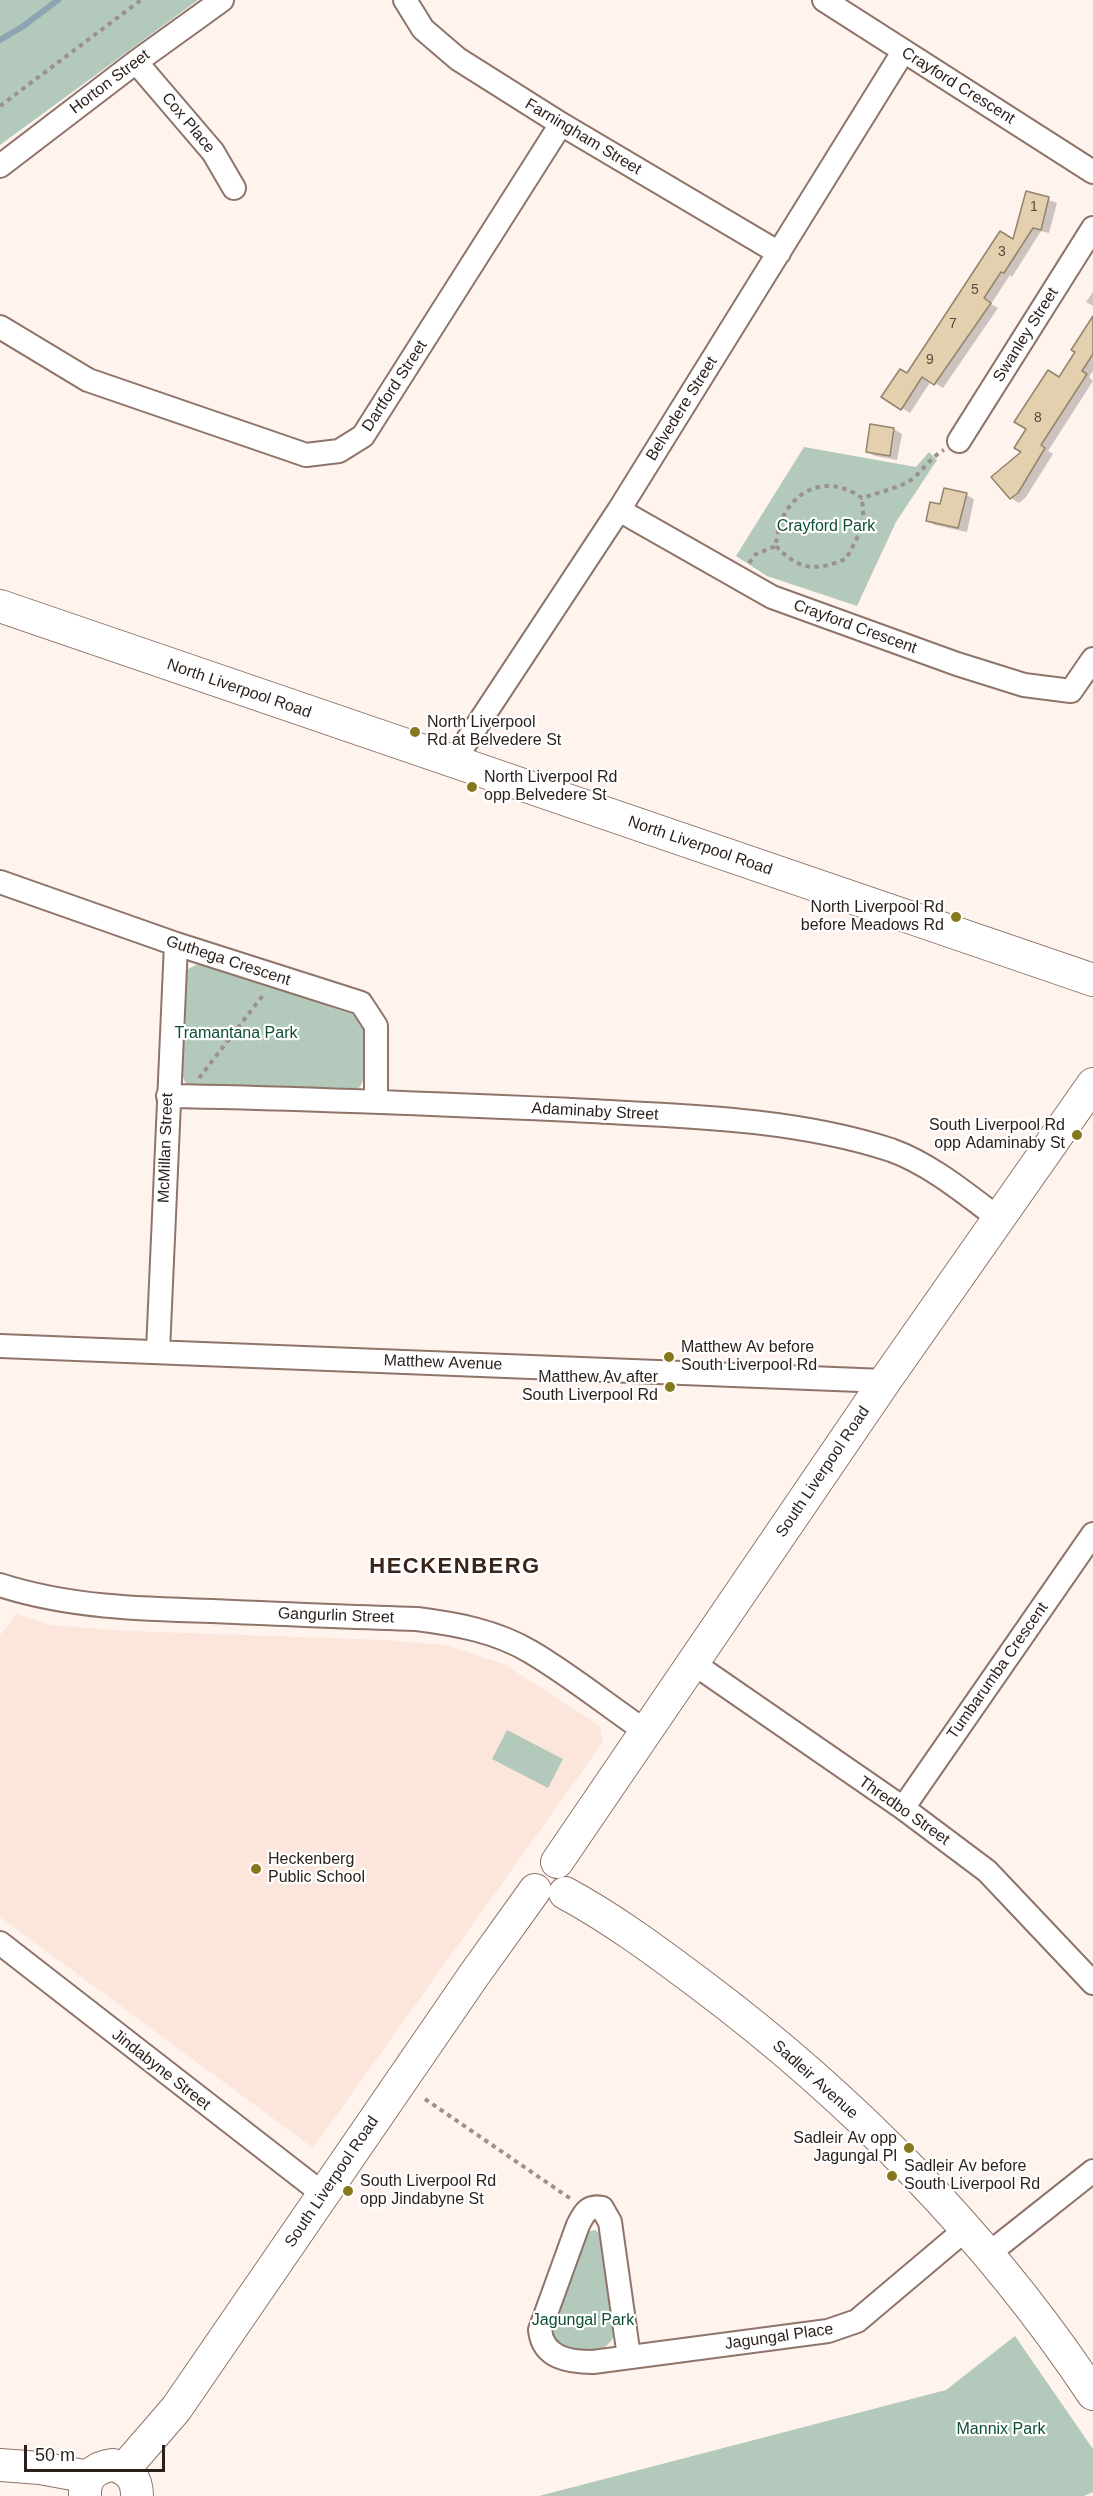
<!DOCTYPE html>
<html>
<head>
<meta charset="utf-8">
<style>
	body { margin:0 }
	#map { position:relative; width:1093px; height:2496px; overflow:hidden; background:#fff3ee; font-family:Arial,sans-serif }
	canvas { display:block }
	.scale { position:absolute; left:24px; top:2445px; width:141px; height:27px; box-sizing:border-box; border:3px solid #2a1f1a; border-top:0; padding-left:8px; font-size:18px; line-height:21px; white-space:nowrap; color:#2a1f1a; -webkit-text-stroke:4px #fff; paint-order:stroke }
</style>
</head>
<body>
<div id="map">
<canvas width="1093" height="2496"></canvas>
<div class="scale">50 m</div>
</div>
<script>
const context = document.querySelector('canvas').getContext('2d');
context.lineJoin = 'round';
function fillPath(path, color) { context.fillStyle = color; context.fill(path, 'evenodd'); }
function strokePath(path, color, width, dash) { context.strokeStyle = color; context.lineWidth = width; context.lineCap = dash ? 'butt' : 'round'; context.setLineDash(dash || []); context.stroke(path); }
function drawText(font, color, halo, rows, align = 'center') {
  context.font = font + ' Arial,sans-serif'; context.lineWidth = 4.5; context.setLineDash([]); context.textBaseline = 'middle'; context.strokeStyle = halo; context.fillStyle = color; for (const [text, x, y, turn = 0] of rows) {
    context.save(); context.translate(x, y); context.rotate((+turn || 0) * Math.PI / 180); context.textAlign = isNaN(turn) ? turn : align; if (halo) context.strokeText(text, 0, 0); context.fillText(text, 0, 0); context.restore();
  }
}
fillPath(new Path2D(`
	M16 1614 50 1625 130 1631 386 1640 445 1645 504 1664 600 1726 603 1742 313 2148 0 1917V1635Z`), '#fce6dc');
fillPath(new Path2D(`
	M0 0H198L0 145Z
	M804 447 916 467 929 452 937 460 896 522 857 606 767 576 736 556Z
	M200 963 354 1015C373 1028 364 1059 363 1080L360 1087 347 1094 195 1088 185 1082 179 1067 184 971Z
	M507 1730 563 1759 548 1788 492 1759Z
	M595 2230 602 2236 614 2336C601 2361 572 2353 554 2341L550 2323 587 2232Z
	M1015 2336 1093 2449V2492L1084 2496H539L946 2390Z`), '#b2c9bb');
fillPath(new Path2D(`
	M1027 193 1057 203 1049 233 1041 231 1012 277 1010 275 991 304 998 308 943 388 931 381 910 413 902 408 907 375 1014 241Z
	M1093 292V306L1086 302Z
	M1088 327 1093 330V371L1089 377 1093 381 1048 451 1053 454 1026 497 1019 503 1011 498 1023 452Z
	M872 426 894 429 902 434 897 460 875 456 867 452Z
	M966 495 974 499 967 532 935 525 927 520 941 506Z`), '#0003');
strokePath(new Path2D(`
	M0 40 22 27 58 0`), '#8da5b1', 6);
const building = new Path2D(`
	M1026 191 1049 197 1041 230 1033 228 1004 273 1001 272 984 298 991 303 934 385 922 377 901 410 881 397 900 369 907 373 1000 231 1013 239Z
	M1093 316V354L1082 371 1087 374 1041 445 1045 448 1018 493 1010 499 991 477 1021 452 1014 448 1026 429 1014 422 1048 370 1059 377 1075 352 1071 350Z
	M870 424 894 428 890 456 866 452Z
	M944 488 967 493 958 528 926 521 930 502 940 504Z`);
fillPath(building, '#e4d0af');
strokePath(building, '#92846d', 1.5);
const street = new Path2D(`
	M405 0 423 29 458 59 561 124 779 253
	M824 0 1093 172
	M136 62 213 152 234 188
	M0 166 136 62 222 0
	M0 327 88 380 306 455 339 451 363 436 561 124
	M959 441 1093 228
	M619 510 772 597 957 664 1024 685 1071 691 1093 659
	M453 762 619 510 903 52
	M0 882 176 944 361 1003 376 1026V1100
	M168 1096C303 1098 437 1104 572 1110 676 1116 791 1117 891 1150 930 1164 965 1193 998 1218
	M0 1346 885 1381
	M158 1351 176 944
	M0 1585C68 1607 140 1609 212 1611 280 1614 348 1617 417 1619 456 1624 496 1631 531 1652 570 1675 607 1705 645 1731
	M693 1663 903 1808 987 1871 1093 1983
	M903 1808 1093 1534
	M0 1943 323 2194
	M987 2255 1093 2171
	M629 2357 610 2222 602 2208C588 2205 584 2213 578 2225L540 2330C543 2358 569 2362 593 2362L828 2331 857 2321 966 2229`);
const secondary = new Path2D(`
	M0 606 1093 980
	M557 1862 885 1381 1093 1084
	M565 1893C613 1919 656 1951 700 1984 851 2097 988 2236 1093 2394
	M0 2465 40 2468 89 2477
	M124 2469 176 2409 474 1975 535 1890
	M85 2496C84 2477 95 2467 113 2465 130 2470 137 2479 137 2496`);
strokePath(street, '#8e7469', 26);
strokePath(secondary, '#8e7469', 34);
strokePath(new Path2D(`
	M0 106 141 0
	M776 546C799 571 816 571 846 559L864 525 862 498
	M749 563 756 554 776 546C778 498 821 468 862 498 877 493 894 489 908 482 922 473 929 458 944 450
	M199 1078 264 994
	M425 2099 571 2199`), '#9d918c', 4, [4.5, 4.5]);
strokePath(street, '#fff', 22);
strokePath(secondary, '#fff', 32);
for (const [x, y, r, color] of [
	[415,732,6,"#86781c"],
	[472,787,6,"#86781c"],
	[956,917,6,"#86781c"],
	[1077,1135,6,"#86781c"],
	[669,1357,6,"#86781c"],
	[670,1387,6,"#86781c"],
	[256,1869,6,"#86781c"],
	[909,2148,6,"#86781c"],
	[892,2176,6,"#86781c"],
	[348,2191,6,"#86781c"]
]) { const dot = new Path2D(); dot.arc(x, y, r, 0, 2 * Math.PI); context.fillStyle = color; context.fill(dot); strokePath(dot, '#fff', 2); }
drawText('14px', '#584b3f', null, [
	["1",1034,207],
	["3",1002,252],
	["5",975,290],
	["7",953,324],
	["9",930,360],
	["8",1038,418]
]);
drawText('16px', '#2a1f1a', '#fff', [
	["Horton Street",110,82,-37],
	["Crayford Crescent",958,86,32],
	["Cox Place",188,123,50],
	["Farningham Street",583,137,31],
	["Swanley Street",1026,335,-58],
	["Dartford Street",395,386,-57],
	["Belvedere Street",682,409,-58],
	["Crayford Crescent",855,627,20],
	["North Liverpool Road",239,689,19],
	["North Liverpool Road",700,846,19],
	["Guthega Crescent",228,961,18],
	["Adaminaby Street",595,1112,3],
	["McMillan Street",166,1148,-88],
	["Matthew Avenue",443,1363,2],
	["South Liverpool Road",823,1472,-56],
	["Gangurlin Street",336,1616,2],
	["Tumbarumba Crescent",998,1671,-55],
	["Thredbo Street",904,1811,35],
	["Jindabyne Street",161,2070,38],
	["Sadleir Avenue",815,2080,42],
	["South Liverpool Road",332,2182,-56],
	["Jagungal Place",779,2337,-8]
]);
drawText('16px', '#0e4f33', '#fff', [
	["Crayford Park",826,527],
	["Tramantana Park",236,1034],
	["Jagungal Park",583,2321],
	["Mannix Park",1001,2430]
]);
drawText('16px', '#2a1f1a', '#fff', [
	["North Liverpool",427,723],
	["Rd at Belvedere St",427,741],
	["North Liverpool Rd",484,778],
	["opp Belvedere St",484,796],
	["North Liverpool Rd",944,908,"right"],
	["before Meadows Rd",944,926,"right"],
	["South Liverpool Rd",1065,1126,"right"],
	["opp Adaminaby St",1065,1144,"right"],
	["Matthew Av before",681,1348],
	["South Liverpool Rd",681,1366],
	["Matthew Av after",658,1378,"right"],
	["South Liverpool Rd",658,1396,"right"],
	["Heckenberg",268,1860],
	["Public School",268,1878],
	["Sadleir Av opp",897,2139,"right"],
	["Jagungal Pl",897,2157,"right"],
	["Sadleir Av before",904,2167],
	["South Liverpool Rd",904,2185],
	["South Liverpool Rd",360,2182],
	["opp Jindabyne St",360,2200]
], 'left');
context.letterSpacing = '1.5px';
drawText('bold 22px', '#39241a', '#fff', [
	["HECKENBERG",455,1567]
]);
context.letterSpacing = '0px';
</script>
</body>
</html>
